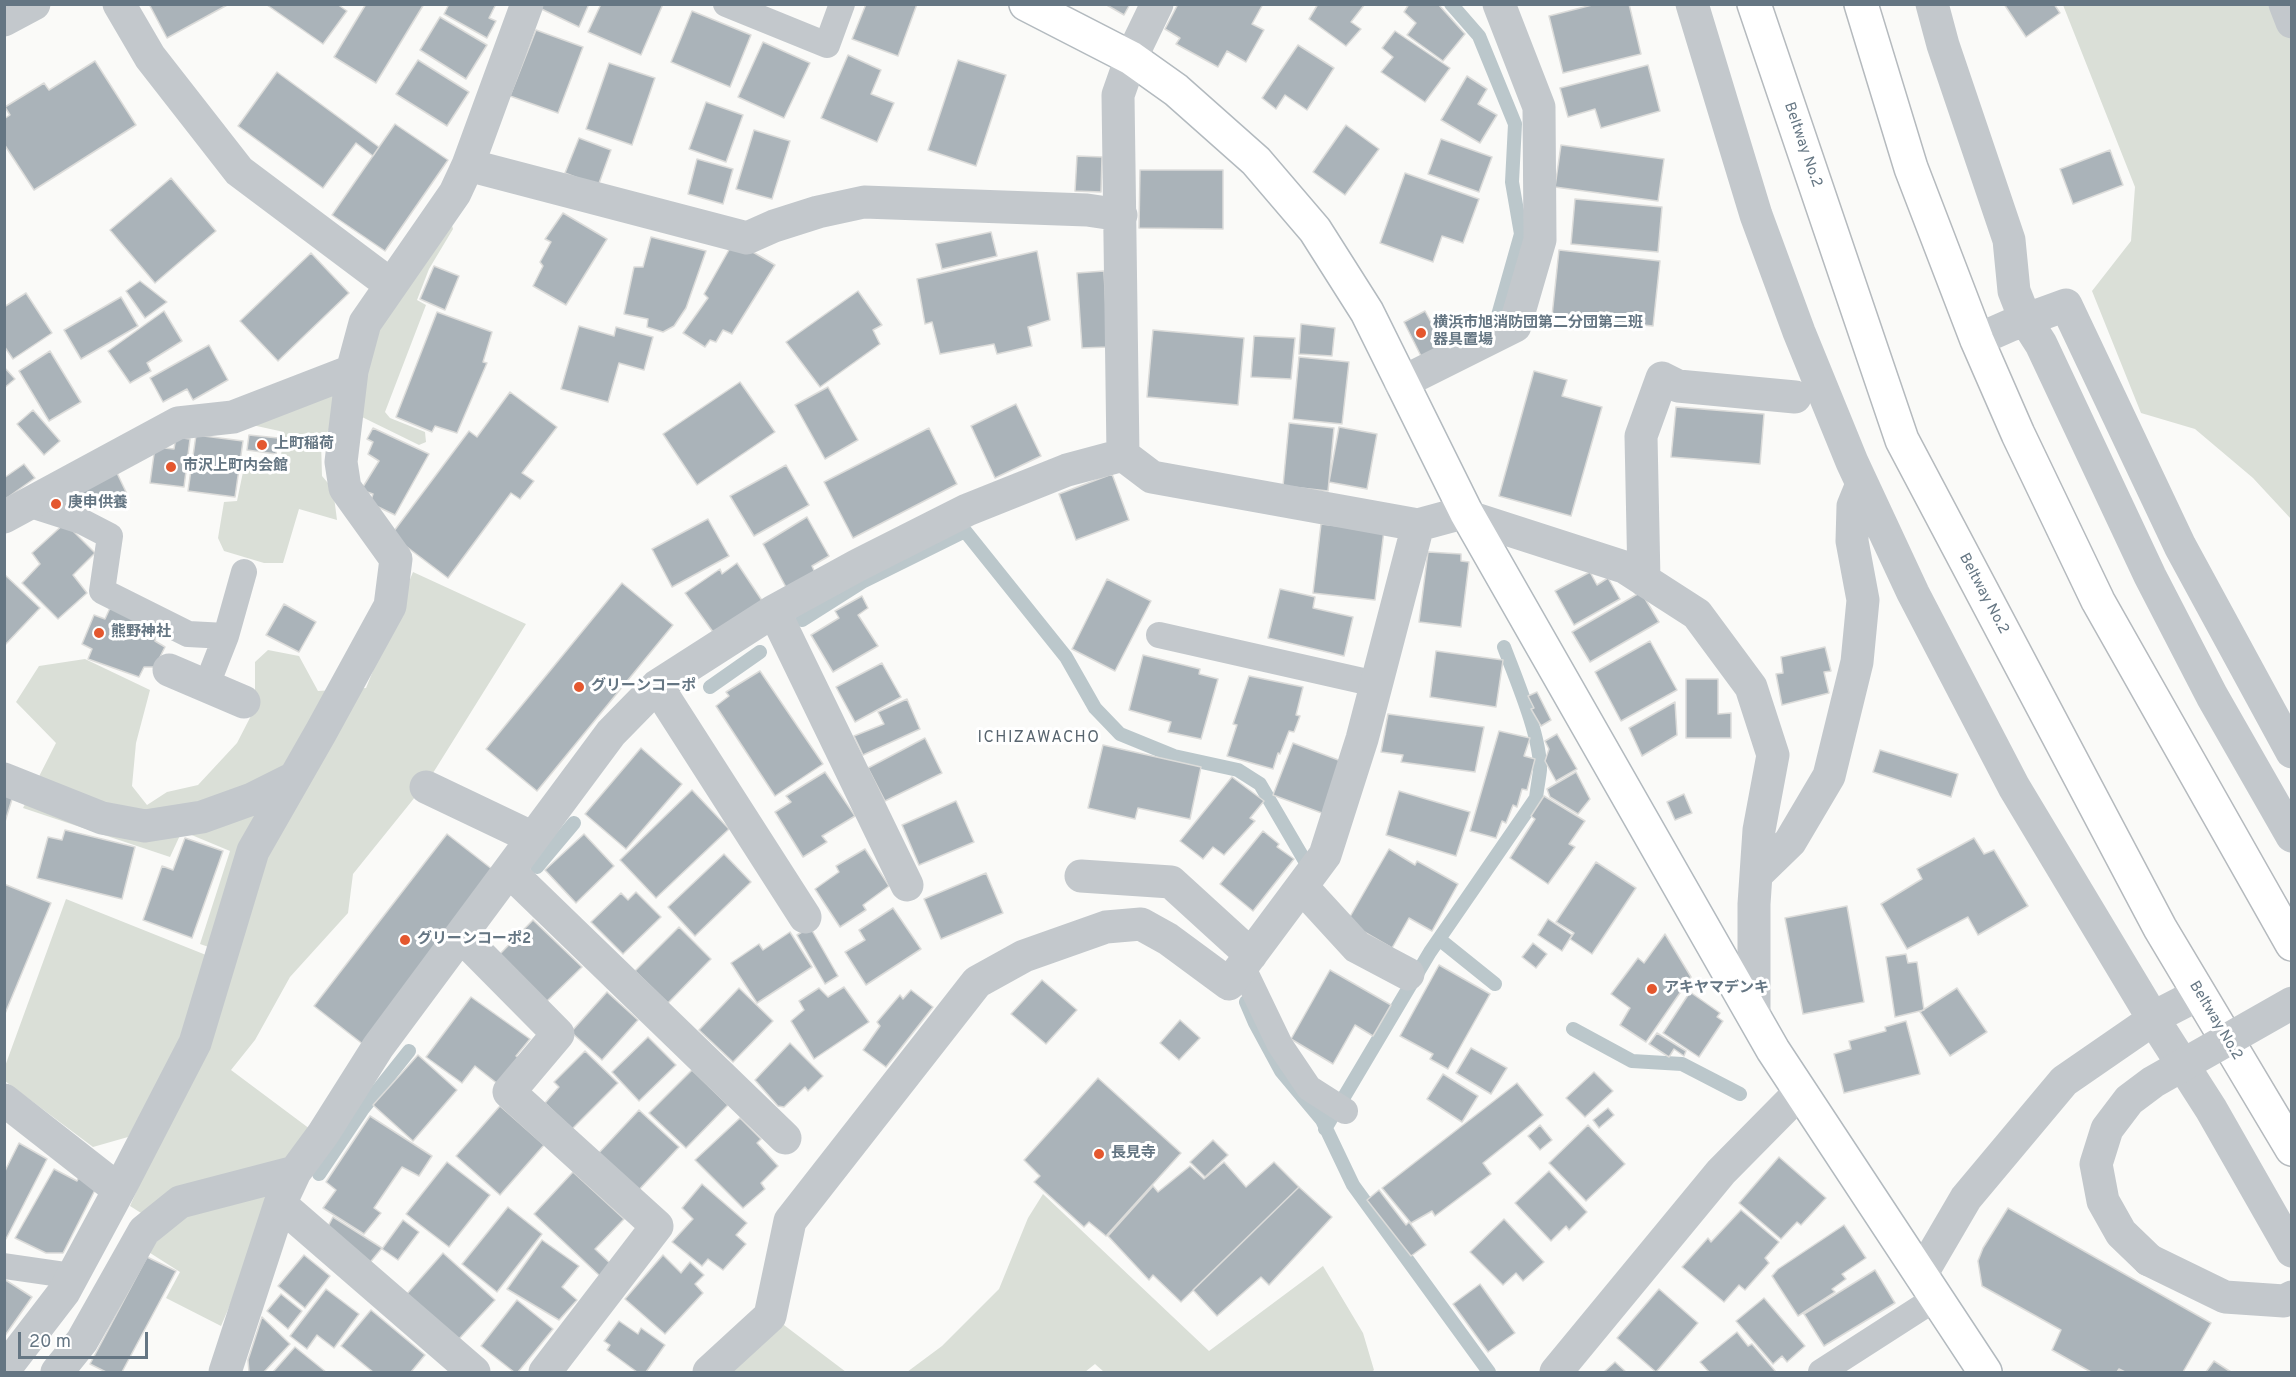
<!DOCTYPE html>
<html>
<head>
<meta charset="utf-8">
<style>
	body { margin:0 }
	#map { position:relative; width:2296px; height:1377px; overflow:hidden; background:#fafaf8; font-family:Overpass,sans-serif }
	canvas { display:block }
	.frame { position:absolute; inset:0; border:6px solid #657683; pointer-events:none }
	.scale { position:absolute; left:18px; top:1332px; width:130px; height:27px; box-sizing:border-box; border:3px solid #657683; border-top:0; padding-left:8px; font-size:18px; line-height:21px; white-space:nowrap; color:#657683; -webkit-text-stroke:4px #fff; paint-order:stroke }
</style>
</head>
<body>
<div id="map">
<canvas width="2296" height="1377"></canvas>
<div class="frame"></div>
<div class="scale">20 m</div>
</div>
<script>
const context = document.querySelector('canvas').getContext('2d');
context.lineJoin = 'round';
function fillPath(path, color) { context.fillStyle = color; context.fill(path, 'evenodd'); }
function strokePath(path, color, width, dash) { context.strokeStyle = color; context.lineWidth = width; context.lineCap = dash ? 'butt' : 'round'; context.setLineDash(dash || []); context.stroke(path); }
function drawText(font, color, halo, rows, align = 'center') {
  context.font = font + ' Overpass,"Noto Sans JP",sans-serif'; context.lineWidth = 6; context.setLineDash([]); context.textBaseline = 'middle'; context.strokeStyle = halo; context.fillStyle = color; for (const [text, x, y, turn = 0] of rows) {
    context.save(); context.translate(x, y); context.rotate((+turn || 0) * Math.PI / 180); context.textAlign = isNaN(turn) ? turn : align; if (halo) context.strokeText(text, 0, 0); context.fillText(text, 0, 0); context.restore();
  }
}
fillPath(new Path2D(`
	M2063 5H2291V519L2253 478 2195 429 2141 413 2092 291 2131 241 2135 187Z
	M450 218 453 229 429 269 417 300 426 305 385 412 390 418 425 432 426 442 419 445 362 417 364 358 378 318Z
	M336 390 333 424 321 441 322 476 333 489 337 520 299 509 283 563H264L224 551 218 538 224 502 237 501 243 472 255 465 280 463 284 432 252 425Z
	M413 572 526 624 428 781 353 874 348 913 290 977 255 1040 231 1070 314 1132 280 1172 149 1218 130 1206 164 1129 232 955 200 944 230 851 182 831 170 857 23 808 56 743 16 702 39 666 85 659 150 690 136 743 132 786 147 805 167 792 198 785 237 743 255 708V662L268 650 299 656 318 691 366 688Z
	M66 899 211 957 182 1046 128 1137 93 1147 5 1081 4 1069Z
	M269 1193 263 1228 221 1326 166 1298 180 1272 147 1251 190 1209Z
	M1043 1194 1209 1351 1323 1266 1363 1333 1374 1370 1372 1372H1104L1095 1364 1085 1372H907L942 1346 999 1289 1028 1218Z
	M780 1322 846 1372H729Z`), '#dadfd7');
strokePath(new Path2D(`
	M1451 4 1479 36 1515 124 1512 182 1521 234 1497 319
	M802 620 862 582 965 531 1066 657 1095 708 1120 734 1174 756 1238 770 1260 784 1312 873
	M710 687 760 652
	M537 867 574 823
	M1439 939 1495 984
	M1246 1002 1255 1023 1281 1071 1322 1120 1353 1185 1489 1372
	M1573 1029 1632 1061 1682 1064 1740 1094
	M1325 1129 1430 952 1536 798C1537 789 1539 779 1540 770 1541 737 1516 679 1504 647
	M319 1174 362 1110 409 1051`), '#bbc7cb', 14);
const building = new Path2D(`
	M149 4H229L167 38Z
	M337 4 347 11 323 44 267 5Z
	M366 4H424L376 83 334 57Z
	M449 4H496L489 18 496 21 487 38 444 14Z
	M531 4H589L579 27Z
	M601 4H663L641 55 588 32Z
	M866 4H917L898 56 852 39Z
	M1105 4H1130L1124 15Z
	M1178 4H1263L1252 24 1264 30 1246 62 1227 51 1218 67 1176 44 1180 38 1165 29Z
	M1318 4H1365L1351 22 1361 29 1346 46 1309 19Z
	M1409 4H1438L1465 34 1443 61 1407 35 1416 23 1404 12Z
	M1596 4H1629L1641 54 1563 73 1549 16Z
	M2004 4H2054L2060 13 2026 37Z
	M692 11 751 35 730 87 671 62Z
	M440 17 487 45 466 79 420 50Z
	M536 30 583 47 558 113 510 96Z
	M1395 31 1450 68 1425 102 1381 72 1393 57 1382 48Z
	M763 42 810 63 784 118 738 97Z
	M1298 45 1334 68 1307 110 1285 95 1276 109 1262 98Z
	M848 55 881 70 871 94 894 103 877 142 821 118Z
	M418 60 469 92 447 126 396 94Z
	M958 60 1006 75 976 166 928 150Z
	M95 61 136 125 34 190 4 144V119L10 115 5 107 44 83 49 90Z
	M609 63 655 78 632 145 586 129Z
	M1648 65 1660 111 1601 128 1595 109 1568 117 1560 88Z
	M277 72 379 147 373 156 356 143 323 188 238 126Z
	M1467 76 1487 89 1478 104 1497 115 1480 143 1441 120Z
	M706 102 743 115 726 162 689 149Z
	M395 124 448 160 385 251 332 215Z
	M1346 125 1379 149 1345 195 1313 172Z
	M754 130 790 141 772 199 736 189Z
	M579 138 611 150 598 186 565 173Z
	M1441 139 1492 157 1479 192 1428 174Z
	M1561 145 1664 159 1658 201 1555 187Z
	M2110 150 2123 185 2073 204 2060 169Z
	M1077 156 1102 157 1101 192 1075 191Z
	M697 159 733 169 723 204 688 194Z
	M1140 170H1223V229L1139 228Z
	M1405 173 1479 199 1463 243 1442 236 1433 262 1380 243Z
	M171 178 216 231 155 283 110 230Z
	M1575 199 1662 207 1658 252 1571 244Z
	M563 213 607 239 566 305 533 286 543 266 540 262 551 242 545 239Z
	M991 232 997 256 942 269 936 244Z
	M651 237 706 251 686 308 674 326 663 332 647 327 648 319 624 314 634 267H643Z
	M734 241 775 265 732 334 723 330 716 342 710 340 705 347 683 333 708 298 704 294Z
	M1559 250 1660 261 1653 326 1552 316Z
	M1037 251 1050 320 1028 327 1032 346 997 354 994 344 940 354 932 322 925 324 917 279Z
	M311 253 349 293 278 361 240 321Z
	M434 266 459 276 445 310 420 299Z
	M1104 271 1108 347 1082 348 1077 273Z
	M140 281 167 302 145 318 126 291Z
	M858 291 882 325 873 330 880 344 820 387 786 342Z
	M26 293 52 333 13 359 4 346V307Z
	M121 297 138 326 81 359 64 330Z
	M164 311 182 341 147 363 151 371 130 383 108 351Z
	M1425 311 1444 346 1422 358 1404 322Z
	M437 312 492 332 483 362 487 363 457 433 435 426 432 432 396 417Z
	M1301 324 1335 328 1332 356 1299 354Z
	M579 326 614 336 616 327 653 337 644 370 619 363 608 402 561 389Z
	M1153 330 1244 338 1238 405 1147 397Z
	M1254 336 1295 338 1291 379 1251 377Z
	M209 345 228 380 193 400 187 389 163 402 150 378Z
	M50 351 81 402 49 421 19 371Z
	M1299 357 1349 362 1342 424 1293 419Z
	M4 367 15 379 4 388Z
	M1534 371 1567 380 1562 396 1602 407 1571 516 1499 496Z
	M740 382 775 432 697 485 663 434Z
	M828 387 858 440 825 459 795 405Z
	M510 392 557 427 522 473 534 481 520 499 511 493 448 578 391 535 469 431 477 437Z
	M1016 404 1041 456 995 478 971 426Z
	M1676 407 1764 414 1760 464 1671 457Z
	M33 410 60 441 44 455 17 424Z
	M1289 423 1334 428 1328 491 1283 486Z
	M1339 427 1377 434 1367 489 1329 482Z
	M373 428 429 454 395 515 370 503 373 494 361 490 379 461 368 454 373 442 367 439Z
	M929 428 957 484 853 538 824 482Z
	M196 435 243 441 235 497 188 491Z
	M249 435 278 438 276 454 247 450Z
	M176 437 190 439 184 487 150 483 155 447 174 449Z
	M24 464 35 478 4 500V478Z
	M786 465 809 505 754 536 730 496Z
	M116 471 127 494 90 510 80 488Z
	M1112 474 1129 520 1076 540 1059 494Z
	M807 517 829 556 812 566 816 575 788 591 763 544Z
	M708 519 729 556 672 587 652 549Z
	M65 523 95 553 73 575 87 593 58 619 22 583 40 564 32 553Z
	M1321 524 1384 531 1375 600 1313 593Z
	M1428 552 1461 554V561L1469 562 1461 627 1419 622Z
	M737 563 763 602 713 632 685 593 720 569 722 574Z
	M1590 572 1597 585 1608 578 1620 599 1574 625 1555 591Z
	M4 574 40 608 4 646Z
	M1107 579 1151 601 1115 671 1072 649Z
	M622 583 673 625 537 791 486 749Z
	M1280 589 1315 597 1313 608 1353 617 1344 656 1268 638Z
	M1641 592 1659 622 1590 662 1572 632Z
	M862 596 868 608 858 615 878 646 833 672 811 635 839 618 835 611Z
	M284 604 316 622 299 652 266 635Z
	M110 608 158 630 155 641 165 647 155 667H144L139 677 88 659 92 649 82 644 94 615 105 619Z
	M1650 641 1677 690 1621 721 1595 672Z
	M1825 647 1831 671 1824 672 1829 693 1782 705 1776 674 1783 673 1781 657Z
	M1436 651 1503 660 1496 707 1430 697Z
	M1143 655 1200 669 1199 674 1218 679 1201 739 1168 732 1171 722 1129 710Z
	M882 663 901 697 855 722 836 687Z
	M760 671 823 764 775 796 716 706 729 696 726 692Z
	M1249 676 1303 687 1296 715 1300 716 1294 732 1289 731 1280 754 1278 753 1273 769 1227 756 1237 725 1233 724Z
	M1686 679H1718V714L1731 713V738H1686Z
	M1537 692 1551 720 1541 726 1531 709 1534 708 1528 696Z
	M907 699 920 729 863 755 854 736 884 724 878 712Z
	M1675 702 1677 735 1642 756 1629 728Z
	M1388 714 1484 727 1475 772 1401 762 1403 755 1381 752Z
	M1499 731 1530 738 1524 756 1535 759 1527 790 1522 789 1517 807 1513 805 1506 823 1502 821 1496 838 1470 831Z
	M1557 734 1577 769 1556 781 1545 761 1549 749 1545 741Z
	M925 738 942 773 885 801 868 768Z
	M1293 743 1349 764 1330 816 1273 795Z
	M1103 745 1201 767 1190 819 1138 808 1135 819 1088 808Z
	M641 748 682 784 626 849 585 814Z
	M1880 750 1958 774 1951 797 1873 772Z
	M825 772 855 816 822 836 827 842 803 857 775 812 791 802 786 796Z
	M1576 772 1590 799 1578 814 1550 797 1547 789Z
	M1232 777 1264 801 1250 818 1255 821 1224 855 1213 847 1203 859 1180 841Z
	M692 790 729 829 656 898 620 860Z
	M1399 791 1470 812 1456 856 1386 835Z
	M4 793 13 796 4 825Z
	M1684 794 1692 813 1675 820 1667 802Z
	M1544 796 1585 821 1569 844 1575 847 1548 884 1510 858 1535 819 1531 816Z
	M956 801 974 842 919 865 902 825Z
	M65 830 135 847 122 899 37 878 48 837 62 840Z
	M1263 831 1279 844 1277 847 1294 859 1253 911 1220 884Z
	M447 834 497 873 364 1045 314 1006Z
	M584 834 614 866 576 903 545 870Z
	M185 838 223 851 192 938 143 920 162 866 173 870Z
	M1974 838 1984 854 1994 850 2028 906 1978 935 1968 917 1907 949 1881 904 1922 879 1917 869Z
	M865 849 889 886 863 905 866 910 840 927 815 889 839 872 836 866Z
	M1389 849 1415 865 1417 861 1458 884 1432 931 1409 918 1392 948 1347 922Z
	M724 854 751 882 695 936 668 907Z
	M1596 862 1636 888 1592 954 1570 939 1574 933 1556 922Z
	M986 873 1003 913 941 939 924 899Z
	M4 884 51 903 4 1016Z
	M636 892 661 917 623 954 591 922 621 893 628 900Z
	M1847 906 1864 1002 1803 1014 1785 918Z
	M893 908 921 949 866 985 845 952 865 940 859 930Z
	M1548 919 1572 935 1562 951 1538 935Z
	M533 920 582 967 545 1003 498 956Z
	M679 927 711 959 668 1003 635 971Z
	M810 927 838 976 825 984 797 935Z
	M790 932 812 967 757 1003 731 963 759 944 763 950Z
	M1665 934 1691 977 1646 1042 1620 1025 1630 1008 1611 994 1638 958 1644 963Z
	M1533 943 1547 954 1536 968 1522 957Z
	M1906 954 1908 963 1917 962 1924 1010 1895 1017 1886 957Z
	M1439 965 1490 994 1448 1069 1430 1059 1433 1054 1400 1036Z
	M1330 970 1391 1005 1373 1036 1355 1025 1333 1064 1291 1039Z
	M1042 980 1077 1010 1046 1044 1011 1014Z
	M844 987 869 1022 814 1059 791 1021 804 1010 799 1001 819 988 828 997Z
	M739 988 773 1021 733 1062 699 1030Z
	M1957 988 1987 1032 1950 1056 1920 1012Z
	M911 990 933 1007 886 1067 863 1050 880 1026 877 1022 900 995 903 999Z
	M607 992 638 1020 602 1060 571 1032Z
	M1690 992 1720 1013 1717 1017 1723 1021 1699 1057 1663 1033Z
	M471 997 530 1039 516 1056 525 1063 503 1088 475 1066 462 1083 426 1057Z
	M1180 1020 1200 1038 1179 1060 1160 1043Z
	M1906 1021 1920 1074 1844 1093 1834 1054 1851 1049 1849 1041 1886 1031 1885 1027Z
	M1657 1033 1686 1051 1684 1056 1674 1049 1669 1057 1649 1044Z
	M648 1037 676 1065 639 1101 612 1072Z
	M790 1043 823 1076 808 1091 805 1087 784 1107 778 1106 755 1080Z
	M1471 1048 1507 1068 1491 1094 1456 1073Z
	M585 1051 618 1083 572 1129 545 1103 559 1087 554 1082Z
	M418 1055 457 1090 413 1141 373 1105Z
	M692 1070 728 1105 686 1148 649 1113Z
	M1594 1072 1613 1091 1585 1117 1566 1098Z
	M1443 1074 1478 1096 1462 1122 1427 1099Z
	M1098 1078 1181 1153 1106 1236 1089 1222 1084 1227 1034 1182 1040 1176 1024 1160Z
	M1517 1083 1543 1115 1483 1163 1491 1174 1435 1216 1432 1211 1411 1223 1382 1188Z
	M500 1106 544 1145 500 1195 456 1156Z
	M1608 1108 1614 1115 1599 1128 1593 1120Z
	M639 1110 679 1147 635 1194 595 1157Z
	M370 1116 432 1156 419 1176 402 1167 374 1208 381 1213 364 1234 323 1208 336 1190 326 1182Z
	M740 1118 761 1139 757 1143 778 1166 761 1183 765 1189 743 1208 695 1160Z
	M1540 1125 1552 1140 1540 1150 1528 1136Z
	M1588 1125 1625 1164 1586 1201 1549 1163Z
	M1213 1140 1228 1155 1205 1177 1190 1162Z
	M19 1143 47 1159 6 1239 4 1238V1173Z
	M1779 1157 1826 1198 1801 1225 1797 1222 1781 1239 1739 1203Z
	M447 1162 490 1195 449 1247 406 1214Z
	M1224 1162 1246 1187 1274 1162 1299 1187 1181 1302 1153 1275 1149 1280 1108 1236 1153 1186 1158 1192 1190 1166 1204 1179Z
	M54 1169 77 1181 79 1177 96 1188 63 1253H46L15 1238Z
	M1549 1171 1587 1212 1569 1230 1566 1226 1551 1241 1515 1203Z
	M573 1172 624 1219 595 1249 612 1265 601 1277 534 1214Z
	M702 1184 747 1223 736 1235 746 1244 723 1270 708 1259 702 1266 672 1242 693 1219 682 1208Z
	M1299 1187 1332 1217 1269 1285 1261 1277 1217 1316 1193 1290Z
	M1379 1190 1406 1225 1409 1222 1426 1245 1411 1256 1367 1200Z
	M508 1207 542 1234 497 1292 462 1264Z
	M2008 1208 2211 1323 2183 1372H2125L2119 1369 2117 1372H2091L2052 1350 2061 1330 1982 1286 1978 1261 1983 1248Z
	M1741 1210 1779 1242 1765 1258 1769 1263 1745 1290 1739 1285 1724 1302 1682 1267 1708 1238 1711 1242Z
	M333 1217 382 1248 368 1265 326 1230Z
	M1504 1219 1544 1262 1523 1281 1516 1273 1503 1285 1470 1252Z
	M403 1220 419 1232 398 1260 382 1249Z
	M1844 1225 1866 1258 1842 1274 1846 1279 1832 1289 1835 1292 1798 1316 1772 1276 1778 1269Z
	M542 1240 579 1266 562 1287 577 1300 559 1320 507 1289Z
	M443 1253 495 1300 457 1341 406 1295Z
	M304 1255 330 1276 305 1308 278 1286Z
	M663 1255 681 1273 690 1262 704 1275 695 1284 703 1293 665 1334 625 1299Z
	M147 1257 176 1271 122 1372H106L90 1364Z
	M1875 1270 1895 1303 1824 1346 1804 1314Z
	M4 1279 32 1297 4 1337Z
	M1480 1284 1515 1333 1488 1352 1453 1304Z
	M326 1289 359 1314 334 1348 317 1335 307 1349 290 1336Z
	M1659 1289 1698 1323 1656 1372 1617 1338Z
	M281 1294 302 1311 288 1329 267 1311Z
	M1764 1298 1805 1346 1787 1362 1782 1356 1773 1364 1736 1321Z
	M517 1300 553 1329 518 1372H514L481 1346Z
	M371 1310 425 1355 411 1372H373L341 1346Z
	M262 1317 290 1344 264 1372H249L248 1360Z
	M619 1321 638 1334 641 1328 665 1345 646 1372H637L607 1350 610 1345 604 1341Z
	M1737 1332 1748 1346 1752 1344 1776 1372H1709L1700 1362Z
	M295 1347 326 1372H273Z
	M2214 1361 2231 1372H2206Z
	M1615 1362 1626 1372H1604Z`);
fillPath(building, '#aab3b9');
strokePath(building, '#dcdcda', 1.5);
const secondary = new Path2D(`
	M1026 4 1131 58 1176 90 1256 161 1315 230 1367 312 1466 512 1773 1050 1985 1372`);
const primary = new Path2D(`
	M1754 4 1902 440 2160 928 2292 1149
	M1861 4 1911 168 1977 340 2018 434 2098 601 2292 944`);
strokePath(secondary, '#b3babf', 36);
strokePath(primary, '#b5babe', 36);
strokePath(new Path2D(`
	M726 4 827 45 842 4
	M28 504 81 521 110 536 102 591 188 634 226 636 244 572
	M1159 635 1376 684
	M206 687 226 636
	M1242 966 1280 1045 1309 1088 1345 1111
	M4 1266 73 1276
	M1821 1372 1936 1298`), '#c3c8cc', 26);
strokePath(new Path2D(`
	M119 4 150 57 239 171 391 285
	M1692 4 1756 215 1799 332 1852 462 1913 593 2014 787 2154 1020 2211 1109 2292 1251
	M1932 4 1943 45 2009 240 2014 291 2025 319 2041 344 2150 576 2212 696 2292 836
	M2285 4 2292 22
	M4 20 34 4
	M468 165 747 238 774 226 818 212 864 202 1087 210 1121 215
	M1977 340 2011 325 2066 305 2180 546 2292 752
	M1401 383 1515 326 1540 240 1539 107 1499 4
	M1123 455 1118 95 1131 58 1157 4
	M4 517 178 423 233 417 352 371 365 323 455 193 468 165 527 4
	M1469 517 1624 567 1697 614 1751 687 1773 755 1759 830 1754 904V1016
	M1644 580 1641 436 1662 378 1678 386 1795 397
	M774 611 907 885
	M169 670 244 702
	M657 686 805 917
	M4 779 102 818 145 826 202 817 252 799 294 778
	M426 787 533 838
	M509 871 785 1138
	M1756 875 1790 842 1829 776 1857 662 1863 600 1852 541 1853 506 1862 484
	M1081 876 1171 882 1251 955
	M1302 887 1357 947 1408 974
	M461 936 558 1034 509 1092 657 1226 545 1372
	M4 1100 119 1190 64 1292 4 1370
	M119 1190 195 1043 253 851 321 732 390 606 396 559 345 488 341 462 352 371
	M280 1204 474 1372
	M2149 1260 2225 1297 2284 1301 2292 1297
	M1921 1275 1966 1198 2064 1081 2164 1012 2199 994
	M57 1372 82 1341 144 1231 180 1202 295 1172
	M225 1372 280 1204 295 1172 323 1134 378 1047 533 838 611 733 657 686 774 611 858 565 967 510 1067 470 1123 455 1152 477 1418 525 1466 512
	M709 1372 770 1316 790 1221 977 982 1024 956 1106 927 1141 924 1168 939 1229 984 1325 855 1362 739 1418 525
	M1556 1372 1721 1172 1800 1092`), '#c3c8cc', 33);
strokePath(secondary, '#fff', 33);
strokePath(primary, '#fff', 33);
strokePath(new Path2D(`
	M2149 1260 2121 1233 2103 1201 2096 1164 2107 1129 2129 1100 2153 1082 2292 1003`), '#c3c8cc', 33);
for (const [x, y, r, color] of [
	[1421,333,6,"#e4572e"],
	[262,445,6,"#e4572e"],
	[171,467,6,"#e4572e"],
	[56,504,6,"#e4572e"],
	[99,633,6,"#e4572e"],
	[579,687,6,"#e4572e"],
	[405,940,6,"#e4572e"],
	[1652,989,6,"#e4572e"],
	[1099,1154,6,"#e4572e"]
]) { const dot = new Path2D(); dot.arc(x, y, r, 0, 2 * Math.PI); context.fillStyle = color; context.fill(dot); strokePath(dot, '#fff', 2); }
drawText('15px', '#657683', '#fff', [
	["Beltway No.2",1802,145,71],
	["Beltway No.2",1983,594,62],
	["Beltway No.2",2215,1021,59]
]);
drawText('bold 15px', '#657683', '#fff', [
	["横浜市旭消防団第二分団第二班",1433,324],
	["器具置場",1433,341],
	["上町稲荷",274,445],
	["市沢上町内会館",183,467],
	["庚申供養",68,504],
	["熊野神社",111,633],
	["グリーンコーポ",591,687],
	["グリーンコーポ2",417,940],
	["アキヤマデンキ",1664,989],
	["長見寺",1111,1154]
], 'left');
context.letterSpacing = '1.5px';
drawText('16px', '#57646e', '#fff', [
	["ICHIZAWACHO",1039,739]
]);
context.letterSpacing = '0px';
</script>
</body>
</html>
